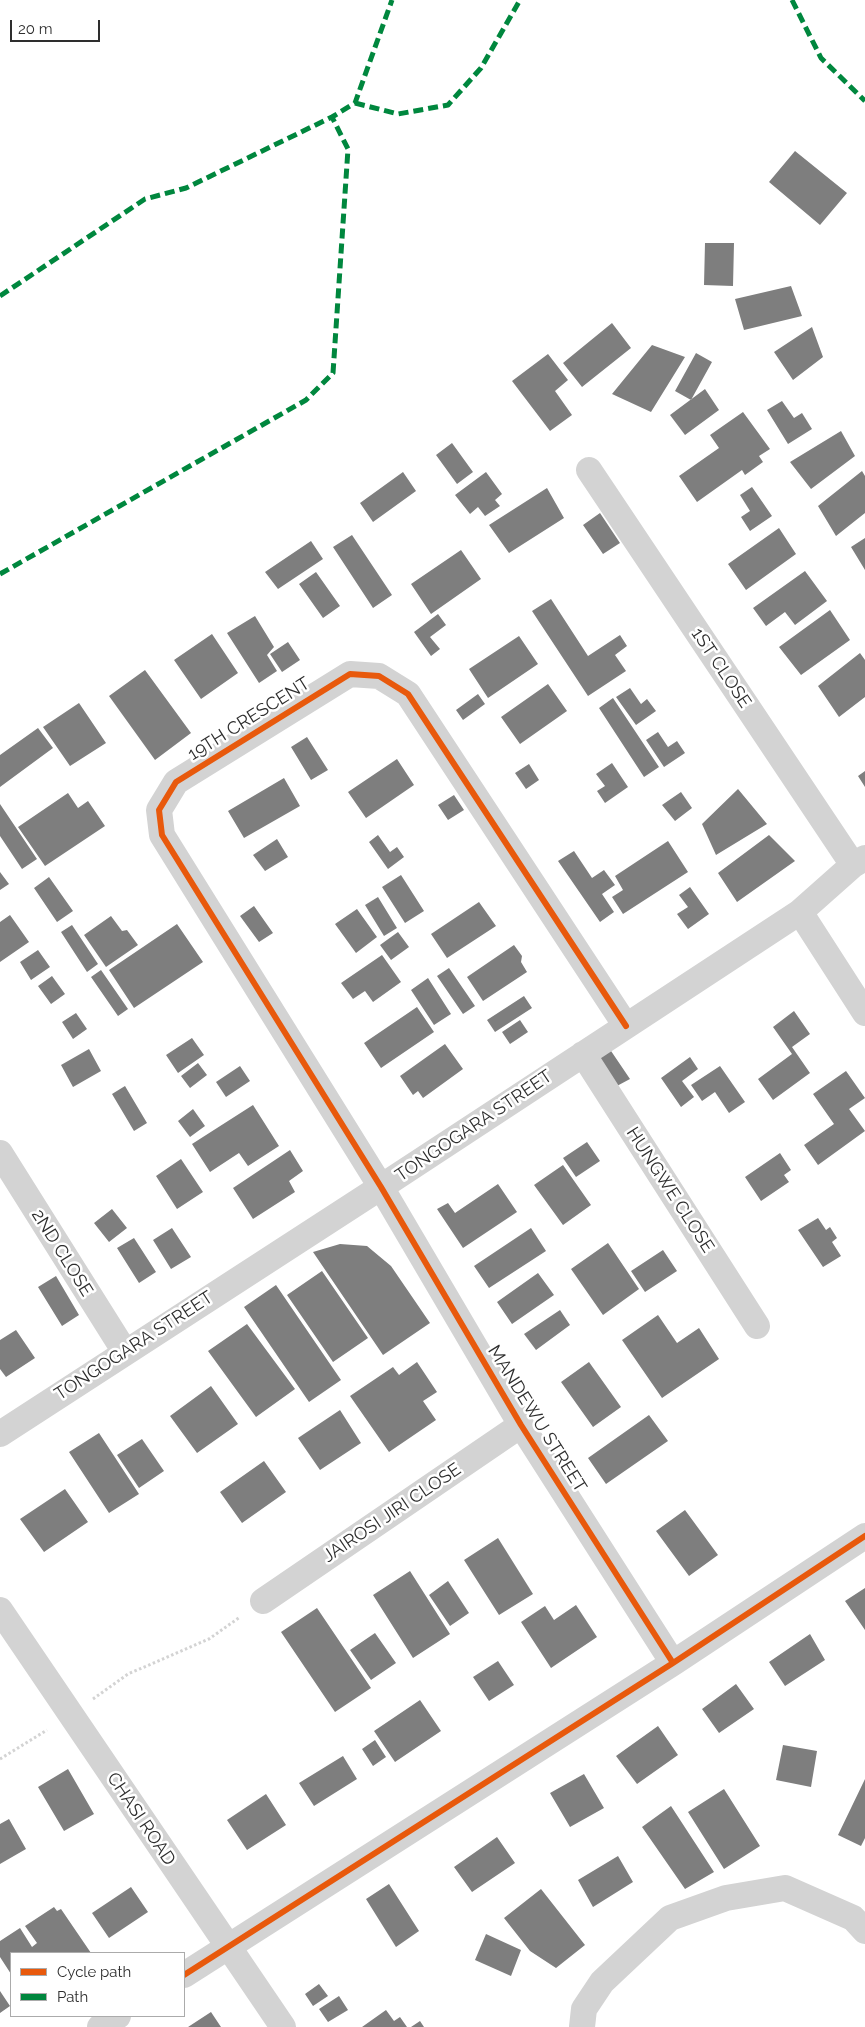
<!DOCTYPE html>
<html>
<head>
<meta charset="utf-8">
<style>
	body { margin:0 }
	#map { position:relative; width:865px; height:2027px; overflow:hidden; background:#fff; font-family:Raleway,sans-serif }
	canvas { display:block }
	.legend { position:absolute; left:10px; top:1952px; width:175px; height:65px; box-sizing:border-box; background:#fff; border:1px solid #ababab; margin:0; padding:6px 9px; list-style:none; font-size:15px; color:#2e2e2e }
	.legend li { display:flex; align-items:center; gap:10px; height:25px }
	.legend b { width:25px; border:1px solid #ababab }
	.scale { position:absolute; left:10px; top:20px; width:90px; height:22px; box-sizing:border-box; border:2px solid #2e2e2e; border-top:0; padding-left:6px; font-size:15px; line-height:18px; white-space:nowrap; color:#2e2e2e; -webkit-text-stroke:4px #fff; paint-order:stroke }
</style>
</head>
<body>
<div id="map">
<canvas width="865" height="2027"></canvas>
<ul class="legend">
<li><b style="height:6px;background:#e8590c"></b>Cycle path</li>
<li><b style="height:6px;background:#00873e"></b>Path</li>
</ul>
<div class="scale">20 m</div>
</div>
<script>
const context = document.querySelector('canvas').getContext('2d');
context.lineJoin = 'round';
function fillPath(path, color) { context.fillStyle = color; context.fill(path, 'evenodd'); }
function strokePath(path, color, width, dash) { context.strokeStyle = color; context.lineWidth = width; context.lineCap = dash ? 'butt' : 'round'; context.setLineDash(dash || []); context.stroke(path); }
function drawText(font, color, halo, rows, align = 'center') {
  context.font = font + ' Raleway,sans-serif'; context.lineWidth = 5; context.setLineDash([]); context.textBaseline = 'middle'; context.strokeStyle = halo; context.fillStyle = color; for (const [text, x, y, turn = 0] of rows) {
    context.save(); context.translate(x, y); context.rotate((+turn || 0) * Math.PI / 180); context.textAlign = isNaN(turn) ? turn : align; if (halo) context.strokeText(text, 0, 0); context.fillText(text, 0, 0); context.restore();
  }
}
fillPath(new Path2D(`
	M795 151 847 193 820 225 769 182Z
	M705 243H734L733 286 704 285Z
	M791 286 802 316 744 330 735 299Z
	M612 323 631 348 582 387 563 363Z
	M812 327 823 357 793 380 774 352Z
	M652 345 685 357 651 412 612 394Z
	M696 353 712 362 691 400 675 391Z
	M548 354 568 380 555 391 572 415 550 431 512 381Z
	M705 389 719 410 685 435 670 415Z
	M782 401 794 418 802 413 812 429 788 444 767 410Z
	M743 412 770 449 759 456 763 462 745 475 742 470 697 502 679 476 719 448 710 435Z
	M841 431 855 456 811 489 790 462Z
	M452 443 473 472 457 484 436 455Z
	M862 471 865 476V513L836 536 818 506Z
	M403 472 416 491 373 522 360 503Z
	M486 472 502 494 495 500 500 506 485 516 478 507 470 514 455 495Z
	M752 487 772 516 750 531 741 517 750 511 740 495Z
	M547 488 564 518 509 553 489 525Z
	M600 513 620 543 603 554 583 525Z
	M779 528 796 554 746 590 728 564Z
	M352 535 392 595 373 608 333 547Z
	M865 538V570L851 547Z
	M311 541 323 559 278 589 265 572Z
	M461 550 481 579 431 614 411 584Z
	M805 571 827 601 795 625 785 612 766 626 753 608Z
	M316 572 340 606 323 618 299 584Z
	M551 599 588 656 620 635 627 646 615 655 626 671 588 696 532 611Z
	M830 610 850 640 801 675 779 647Z
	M438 614 446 625 430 637 440 649 431 656 414 632Z
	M255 616 274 647 267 655 277 671 259 683 227 633Z
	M212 634 238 673 201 699 174 660Z
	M519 636 538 664 488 698 469 669Z
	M288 642 300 660 282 672 270 654Z
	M860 653 865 660V697L839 717 818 686Z
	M145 670 191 733 155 760 109 696Z
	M548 684 567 711 520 744 501 717Z
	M630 688 641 704 647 699 656 711 636 725 616 697Z
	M478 694 485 704 463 720 456 710Z
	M613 698 659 767 644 777 599 708Z
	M79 703 106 743 70 766 43 727Z
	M38 728 53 748 0 787V755Z
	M658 732 668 747 677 741 685 753 664 767 646 740Z
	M307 737 328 770 311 780 291 747Z
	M397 759 414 785 366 818 348 792Z
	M612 763 628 787 605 803 597 791 605 786 596 774Z
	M529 764 539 780 526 789 515 773Z
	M865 771V787L858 776Z
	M284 778 300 806 244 838 228 811Z
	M738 789 767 824 716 855 702 824Z
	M681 792 692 808 675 821 662 805Z
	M68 793 78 808 88 801 105 826 45 866 18 827Z
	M454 795 464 810 448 820 438 805Z
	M0 804 37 859 22 869 0 836Z
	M378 835 390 852 397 847 404 857 388 869 369 842Z
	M769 835 795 861 737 902 718 873Z
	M277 839 288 857 265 871 253 855Z
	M668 841 688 872 623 914 612 897 623 890 615 876Z
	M574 851 592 878 604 870 615 885 602 894 614 912 600 922 558 861Z
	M0 872 9 884 0 890Z
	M401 875 424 911 405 923 382 887Z
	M49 877 73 911 57 922 34 888Z
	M690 887 709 914 688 929 677 914 688 907 679 895Z
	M378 897 397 928 384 936 365 905Z
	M479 902 496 926 447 958 431 934Z
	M254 906 273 933 259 942 240 916Z
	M357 909 377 937 356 953 335 924Z
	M10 915 29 942 0 962V922Z
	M111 916 122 931 127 930 138 945 106 967 84 935Z
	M177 924 203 962 134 1008 109 970Z
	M72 925 98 964 87 972 61 932Z
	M398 932 409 947 391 960 380 945Z
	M514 945 522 956 521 962 527 972 483 1001 467 977Z
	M38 950 50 967 31 980 20 962Z
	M382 955 401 982 373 1002 365 991 353 999 341 983Z
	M449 968 475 1006 463 1014 437 976Z
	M101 970 128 1009 118 1016 91 977Z
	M52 976 65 994 51 1004 38 986Z
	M428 978 451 1014 434 1025 411 990Z
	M524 996 532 1008 495 1032 487 1020Z
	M417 1007 434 1032 381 1068 364 1043Z
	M794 1011 810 1034 792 1047 810 1073 773 1100 758 1079 792 1054 773 1027Z
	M76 1013 87 1029 73 1039 62 1022Z
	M520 1020 528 1032 510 1044 502 1032Z
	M192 1038 204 1055 178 1073 166 1055Z
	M445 1044 463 1069 423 1098 418 1091 413 1095 400 1076Z
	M609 1048 630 1079 615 1087 595 1057Z
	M89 1049 101 1071 73 1087 61 1065Z
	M690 1057 698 1069 682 1081 694 1097 681 1107 661 1078Z
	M198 1063 207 1075 190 1088 181 1076Z
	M240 1066 250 1081 226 1097 216 1082Z
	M720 1066 745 1102 729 1113 715 1092 702 1101 691 1085Z
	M846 1071 865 1098 849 1109 865 1131 818 1165 804 1145 834 1124 813 1094Z
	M125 1086 147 1123 134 1131 112 1094Z
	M253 1105 279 1146 248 1166 239 1153 210 1172 192 1144Z
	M193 1109 205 1126 190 1137 178 1121Z
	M587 1142 600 1161 576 1177 563 1158Z
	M290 1150 303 1171 289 1181 295 1192 253 1219 233 1188Z
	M780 1153 791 1170 784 1175 789 1182 761 1201 745 1177Z
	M181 1159 203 1192 177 1209 156 1176Z
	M563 1165 591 1205 563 1225 534 1185Z
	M498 1184 517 1212 463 1248 437 1209 448 1203 455 1213Z
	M112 1209 127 1228 109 1242 94 1223Z
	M818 1218 826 1230 830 1227 837 1238 832 1242 841 1256 823 1267 798 1230Z
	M172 1228 191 1257 171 1269 153 1240Z
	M531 1228 546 1251 489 1288 474 1266Z
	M134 1238 156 1272 139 1283 117 1248Z
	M608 1243 639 1289 603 1315 571 1269Z
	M340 1244 367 1246 391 1266 430 1323 383 1355 313 1252Z
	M663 1250 677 1271 645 1292 631 1271Z
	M322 1271 368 1338 333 1362 287 1295Z
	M538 1273 554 1295 512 1324 497 1302Z
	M56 1276 79 1315 62 1326 38 1287Z
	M276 1285 341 1380 309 1402 244 1307Z
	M560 1310 570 1325 536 1350 524 1334Z
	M658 1315 677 1343 699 1328 719 1359 662 1398 622 1340Z
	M247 1324 295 1389 256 1417 208 1351Z
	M16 1330 35 1358 6 1377 0 1369V1340Z
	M417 1362 437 1392 423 1401 436 1420 389 1452 350 1396 393 1367 399 1375Z
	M589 1362 621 1407 593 1427 561 1382Z
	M211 1386 238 1424 197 1453 170 1416Z
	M340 1410 361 1443 320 1470 298 1438Z
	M649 1415 668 1441 606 1484 588 1458Z
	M99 1433 139 1494 109 1513 69 1452Z
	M142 1439 164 1471 139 1488 117 1455Z
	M264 1461 286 1492 242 1523 220 1492Z
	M65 1489 88 1522 44 1552 20 1519Z
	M685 1510 718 1555 689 1576 656 1531Z
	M498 1538 533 1594 499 1615 464 1560Z
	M410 1571 450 1634 413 1658 373 1595Z
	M448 1581 469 1613 450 1626 429 1595Z
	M865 1588V1630L845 1601Z
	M576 1605 597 1637 551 1668 521 1622 545 1606 554 1620Z
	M317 1608 371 1688 335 1712 281 1632Z
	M375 1633 396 1663 371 1680 350 1650Z
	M810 1634 825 1660 785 1686 769 1662Z
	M498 1661 514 1685 489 1701 473 1677Z
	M736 1684 754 1709 719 1733 702 1709Z
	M420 1700 441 1731 395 1762 374 1731Z
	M658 1726 678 1755 637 1784 616 1756Z
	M375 1740 386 1757 373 1766 362 1749Z
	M783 1745 817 1751 811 1787 776 1780Z
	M343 1756 357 1779 314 1806 299 1783Z
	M68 1769 94 1814 64 1831 38 1787Z
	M584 1774 604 1808 570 1827 550 1793Z
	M865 1779V1838L861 1846 838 1835Z
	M724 1789 760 1846 724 1869 688 1812Z
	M266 1794 286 1825 247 1850 227 1820Z
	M671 1806 714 1872 685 1889 642 1827Z
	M9 1819 26 1849 0 1864V1824Z
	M497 1837 515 1863 472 1892 454 1867Z
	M618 1856 633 1882 593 1907 578 1880Z
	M389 1884 419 1931 396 1947 366 1899Z
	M131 1887 148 1912 109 1938 92 1913Z
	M541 1889 585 1945 556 1968 530 1951 504 1918Z
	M54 1907 57 1911 61 1909 91 1953H11V1974L0 1957V1941L20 1928 32 1947 37 1943 25 1926Z
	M486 1934 521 1950 511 1976 475 1960Z
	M319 1984 328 1996 313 2006 305 1994Z
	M0 1991 10 2006 0 2013Z
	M339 1996 348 2010 328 2022 319 2009Z
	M386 2010 394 2021 400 2017 407 2027H362Z
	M211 2012 221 2027H188Z
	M420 2021 424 2027H411Z`), '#7e7e7e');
strokePath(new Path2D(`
	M93 1699 128 1674 209 1639 240 1617
	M0 1759 47 1730`), '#d3d3d3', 3, [2.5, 2.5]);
strokePath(new Path2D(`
	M589 470 853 865
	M800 912 865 1013
	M626 1026 408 694 379 676 350 674 176 782 159 810 162 835 381 1187 521 1425 673 1663
	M583 1054 757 1326
	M0 1153 125 1352
	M0 1434 381 1187 800 912 853 865 865 858
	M263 1601 521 1425
	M0 1610 283 2027
	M184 1975 673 1663 865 1536
	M100 2027 118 2016
	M582 2027 584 2009 602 1982 670 1918 726 1898 785 1888 853 1918 865 1931`), '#d3d3d3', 26);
strokePath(new Path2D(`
	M792 0 821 58 865 101
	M355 103 398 114 448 105 481 68 520 0
	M0 296 145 199 186 188 332 117 355 103 392 0
	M0 574 306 400 333 373 348 149 332 117`), '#00873e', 5, [10, 5]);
strokePath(new Path2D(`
	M626 1026 408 694 379 676 350 674 176 782 159 810 162 835 381 1187 521 1425 673 1663
	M184 1975 673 1663 865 1536`), '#e8590c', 6);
drawText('18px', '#2e2e2e', '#fff', [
	["1ST CLOSE",721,668,56],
	["19TH CRESCENT",249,719,-32],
	["TONGOGARA STREET",474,1126,-34],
	["HUNGWE CLOSE",670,1190,57],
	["2ND CLOSE",62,1253,58],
	["TONGOGARA STREET",134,1346,-33],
	["MANDEWU STREET",537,1419,58],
	["JAIROSI JIRI CLOSE",392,1513,-34],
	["CHASI ROAD",141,1819,56]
]);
</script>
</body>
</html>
